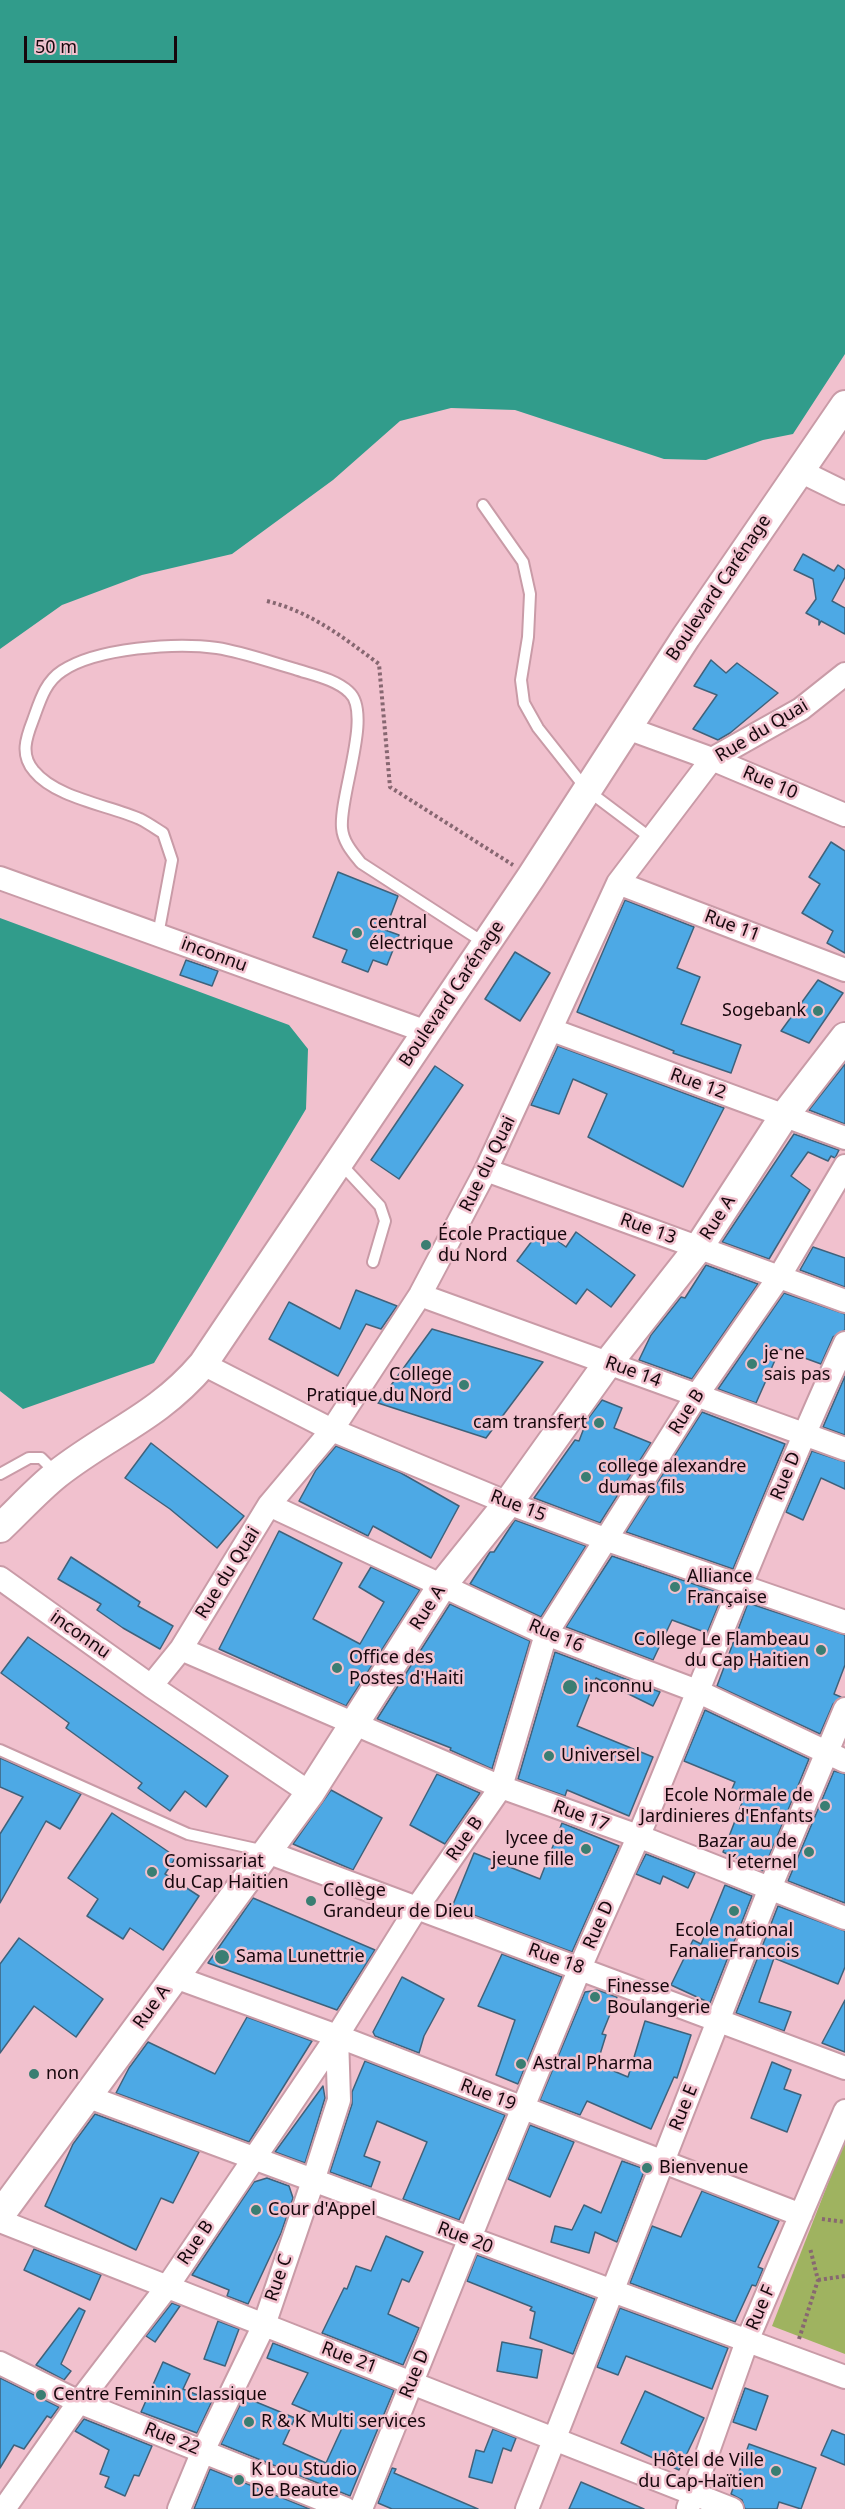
<!DOCTYPE html>
<html>
<head>
<meta charset="utf-8">
<style>
	body { margin:0 }
	#map { position:relative; width:845px; height:2509px; overflow:hidden; background:#f1c1ce; font-family:"Noto Sans",sans-serif }
	canvas { display:block }
	.scale { position:absolute; left:24px; top:36px; width:153px; height:27px; box-sizing:border-box; border:3px solid #16070c; border-top:0; padding-left:8px; font-size:18px; line-height:21px; white-space:nowrap; color:#16070c; -webkit-text-stroke:4px #f1c1ce; paint-order:stroke }
</style>
</head>
<body>
<div id="map">
<canvas width="845" height="2509"></canvas>
<div class="scale">50 m</div>
</div>
<script>
const context = document.querySelector('canvas').getContext('2d');
context.lineJoin = 'round';
function fillPath(path, color) { context.fillStyle = color; context.fill(path, 'evenodd'); }
function strokePath(path, color, width, dash) { context.strokeStyle = color; context.lineWidth = width; context.lineCap = dash ? 'butt' : 'round'; context.setLineDash(dash || []); context.stroke(path); }
function drawText(font, color, halo, rows, align = 'center') {
  context.font = font + ' "Noto Sans",sans-serif'; context.lineWidth = 5; context.setLineDash([]); context.textBaseline = 'middle'; context.strokeStyle = halo; context.fillStyle = color; for (const [text, x, y, turn = 0] of rows) {
    context.save(); context.translate(x, y); context.rotate((+turn || 0) * Math.PI / 180); context.textAlign = isNaN(turn) ? turn : align; if (halo) context.strokeText(text, 0, 0); context.fillText(text, 0, 0); context.restore();
  }
}
fillPath(new Path2D(`
	M845 2140V2354L772 2326Z`), '#9fb360');
fillPath(new Path2D(`
	M0 0H845V354L793 434 763 440 706 460 664 459 515 410 451 408 400 421 333 480 232 554 142 575 62 605 0 649Z
	M0 918 289 1025 308 1049 306 1109 154 1363 23 1409 0 1391Z`), '#319c8b');
const building = new Path2D(`
	M803 554 834 571 838 565 845 570V577L832 601 845 608V634L821 621 819 625V620L806 613 816 599 813 579 794 570Z
	M711 660 726 673 737 663 778 693 730 733 718 740 693 729 717 695 694 686Z
	M831 842 845 851V953L827 943 833 931 802 913 820 884 809 877Z
	M338 872 398 896 385 930 399 935 387 965 373 960 368 972 342 962 347 950 313 937Z
	M625 900 694 927 677 968 700 977 681 1024 741 1045 731 1073 673 1053 674 1051 577 1012Z
	M515 952 550 973 520 1021 485 999Z
	M186 960 218 971 212 986 180 975Z
	M818 980 843 993 809 1043 781 1031Z
	M558 1046 724 1108 683 1187 588 1137 607 1094 573 1079 559 1114 531 1105Z
	M845 1064V1124L809 1110Z
	M435 1066 463 1085 399 1179 371 1160Z
	M794 1134 839 1150 835 1158 831 1156 828 1161 808 1152 791 1176 810 1190 769 1259 722 1242Z
	M541 1229 566 1247 576 1232 635 1275 611 1307 587 1289 576 1304 517 1261Z
	M813 1247 845 1258V1287L800 1270Z
	M706 1265 758 1284 692 1379 639 1360 651 1335 681 1297 685 1298Z
	M356 1290 397 1306 381 1329 366 1324 338 1376 269 1339 289 1302 340 1329Z
	M784 1293 845 1314V1330L833 1337 821 1364 780 1349 756 1403 718 1389Z
	M432 1329 543 1362 486 1438 378 1403Z
	M845 1376V1435L823 1427Z
	M602 1400 622 1408 614 1428 651 1443 600 1523 534 1498 575 1440 579 1441 587 1420Z
	M702 1412 785 1444 733 1569 626 1532Z
	M151 1443 244 1516 217 1548 170 1509 125 1478Z
	M336 1446 401 1473 459 1506 431 1558 373 1526 368 1536 299 1501 316 1470Z
	M812 1451 845 1462V1489L821 1478 803 1520 786 1512Z
	M515 1520 586 1546 541 1617 470 1584 490 1552H494Z
	M279 1531 342 1563 313 1619 360 1644 384 1602 359 1587 371 1567 420 1590 346 1706 219 1649Z
	M612 1556 723 1594 707 1633 672 1620 653 1660 566 1627Z
	M71 1557 140 1602 138 1606 173 1626 160 1649 123 1628 97 1610 101 1604 58 1579Z
	M748 1603 845 1635V1665L834 1694 841 1697 833 1704 820 1734 717 1686Z
	M450 1604 530 1641 492 1769 450 1750 451 1748 377 1719Z
	M28 1637 228 1776 206 1807 185 1791 170 1811 138 1788 142 1783 66 1728 69 1723 1 1673Z
	M555 1652 660 1692 653 1706 596 1678 577 1726 653 1757 629 1816 567 1790 565 1796 518 1779Z
	M705 1710 809 1759 763 1871 723 1852 745 1795 732 1789 735 1782 684 1761Z
	M0 1758 81 1794 60 1829 46 1821 0 1903V1834L23 1797 0 1787Z
	M834 1771 845 1774V1903L788 1881Z
	M437 1774 480 1793 445 1844 410 1825Z
	M331 1790 382 1818 353 1870 293 1844Z
	M112 1813 176 1857 165 1874 199 1896 163 1950 130 1928 123 1939 87 1916 98 1899 68 1878Z
	M562 1823 619 1846 572 1952 452 1907 474 1853 540 1879Z
	M646 1854 695 1873 688 1888 663 1876 660 1884 636 1874Z
	M725 1885 752 1896 710 2003 671 1985 693 1940 701 1944Z
	M253 1898 375 1950 337 2010 208 1963Z
	M778 1906 845 1931V1967L838 1984 774 1958 759 2002 791 2012 784 2031 736 2013Z
	M19 1938 103 1999 76 2037 34 2006 0 2053V1964Z
	M502 1954 562 1977 518 2084 496 2075 515 2020 478 2006Z
	M402 1977 444 1999 424 2036 419 2053 375 2036 373 2032Z
	M598 1990 617 1997 602 2034 606 2035 597 2064 628 2077 645 2021 691 2035 677 2078 674 2077 651 2129 587 2101 580 2115 540 2100 585 1992Z
	M845 2000V2052L822 2043Z
	M247 2017 312 2041 249 2142 116 2093 129 2068 148 2042 215 2074Z
	M365 2061 505 2115 459 2220 403 2199 427 2142 377 2121 364 2156 380 2162 371 2187 330 2172 352 2104V2092Z
	M772 2062 791 2070 784 2089 801 2095 787 2132 751 2118Z
	M323 2086 325 2098 305 2163 275 2152Z
	M95 2114 199 2152 173 2203 161 2198 136 2250 45 2206 73 2144Z
	M530 2125 574 2142 550 2197 508 2179Z
	M622 2161 645 2169 617 2242 595 2232 589 2253 551 2242 555 2226 572 2230 584 2205 601 2213Z
	M267 2178 289 2186 293 2198 281 2233 248 2304 227 2296 229 2290 192 2275 254 2182Z
	M702 2191 779 2221 758 2267 763 2269 756 2286 752 2285 735 2322 630 2283 652 2226 681 2237Z
	M386 2236 423 2252 409 2282 402 2279 388 2314 419 2328 403 2365 322 2333 344 2288 347 2289 356 2266 371 2271Z
	M34 2249 101 2275 90 2300 24 2270Z
	M477 2255 595 2299 573 2354 530 2338 535 2312 530 2310 532 2307 467 2281Z
	M172 2303 180 2306 155 2342 146 2336Z
	M79 2308 85 2311 61 2364 71 2371 64 2380 36 2365Z
	M620 2308 728 2348 712 2389 626 2356 618 2375 597 2367Z
	M218 2321 239 2329 225 2366 204 2359Z
	M502 2342 542 2350 537 2378 497 2371Z
	M273 2343 394 2390 350 2496 221 2444 244 2397 295 2418 283 2444 326 2463 343 2426 292 2404 308 2373 267 2358Z
	M163 2362 190 2374 183 2389 212 2401 197 2433 141 2412Z
	M0 2378 59 2407 51 2418 47 2416 24 2449 14 2445 0 2468Z
	M745 2388 768 2396 756 2430 733 2422Z
	M645 2391 704 2418 679 2470 621 2443Z
	M84 2419 152 2446 139 2476 134 2475 125 2496 105 2487 109 2477 100 2474 109 2450 75 2431Z
	M493 2429 516 2438 511 2451 503 2448 492 2483 469 2477 476 2450 484 2452Z
	M832 2430 845 2435V2465L821 2455Z
	M749 2444 816 2468 801 2509 779 2502 777 2509H745L742 2500 731 2494Z
	M392 2468 396 2469 394 2473 478 2509H392L378 2503Z
	M210 2469 310 2509H194Z
	M581 2482 644 2509H569Z`);
fillPath(building, '#4da9e5');
strokePath(building, '#3f627b', 1.5);
const service = new Path2D(`
	M483 505 523 562 530 594 528 637 521 680 524 703 538 728 587 790 652 839
	M158 935 172 860 163 833C155 828 148 823 140 819 108 805 56 798 34 771 20 755 26 738 33 720 40 701 45 682 62 671 96 648 176 642 217 648 243 652 270 662 295 669 313 675 335 679 349 692 373 713 339 796 342 828 343 842 353 853 361 863L486 944
	M340 1163 380 1206 385 1221 373 1262
	M0 1474 29 1458H41L57 1474
	M0 1750 188 1834 265 1851`);
const minor = new Path2D(`
	M798 470 845 493
	M627 728 712 759 845 815
	M0 878 427 1032
	M618 883 845 970
	M552 1030 845 1138
	M486 1170 845 1301
	M420 1295 845 1449
	M203 1364 332 1430 508 1503 605 1539 845 1622
	M269 1505 546 1634 697 1691 845 1761
	M0 1578 151 1686 310 1793
	M181 1649 501 1787 638 1836 845 1918
	M151 1686 181 1649 269 1505 332 1430 420 1295 486 1170 618 883 712 759 801 709 845 674
	M267 1852 845 2068
	M175 1977 337 2036 801 2215
	M86 2096 845 2377
	M0 2221 732 2509
	M0 2363 79 2402 346 2509
	M688 2508 747 2341 845 2111
	M4 2509 79 2402 167 2287 337 2036 416 1909 501 1787 546 1634 697 1395 779 1277 845 1166
	M179 2509 203 2451 264 2325 313 2181 339 2100 337 2036
	M361 2509C433 2328 506 2148 580 1968 599 1923 620 1879 639 1835 707 1671 771 1505 845 1343
	M527 2509 770 1888 845 1709`);
const tertiary = new Path2D(`
	M0 1528C19 1510 37 1490 57 1474 109 1433 157 1418 203 1364L531 877 686 637 845 405
	M0 2215 310 1793 443 1584 508 1503 608 1363 699 1247 784 1116 845 1037`);
strokePath(service, '#c99ba7', 14);
strokePath(minor, '#c99ba7', 26);
strokePath(tertiary, '#c99ba7', 32);
strokePath(new Path2D(`
	M267 601C311 612 343 637 379 664L390 787 513 865
	M822 2219 845 2222
	M818 2280 845 2276
	M799 2339 818 2280 810 2248`), '#876771', 4, [3, 3]);
strokePath(service, '#fff', 10);
strokePath(minor, '#fff', 22);
strokePath(tertiary, '#fff', 28);
for (const [x, y, r, color] of [
	[357,933,6,"#3a7e72"],
	[818,1011,6,"#3a7e72"],
	[426,1245,6,"#3a7e72"],
	[752,1364,6,"#3a7e72"],
	[464,1385,6,"#3a7e72"],
	[599,1423,6,"#3a7e72"],
	[586,1477,6,"#3a7e72"],
	[675,1587,6,"#3a7e72"],
	[821,1650,6,"#3a7e72"],
	[337,1668,6,"#3a7e72"],
	[570,1687,8,"#3a7e72"],
	[549,1756,6,"#3a7e72"],
	[825,1806,6,"#3a7e72"],
	[586,1849,6,"#3a7e72"],
	[809,1852,6,"#3a7e72"],
	[152,1872,6,"#3a7e72"],
	[311,1901,6,"#3a7e72"],
	[734,1911,6,"#3a7e72"],
	[222,1957,8,"#3a7e72"],
	[595,1997,6,"#3a7e72"],
	[521,2064,6,"#3a7e72"],
	[34,2074,6,"#3a7e72"],
	[647,2168,6,"#3a7e72"],
	[256,2210,6,"#3a7e72"],
	[41,2395,6,"#3a7e72"],
	[249,2422,6,"#3a7e72"],
	[776,2471,6,"#3a7e72"],
	[239,2480,6,"#3a7e72"]
]) { const dot = new Path2D(); dot.arc(x, y, r, 0, 2 * Math.PI); context.fillStyle = color; context.fill(dot); strokePath(dot, '#f1c1ce', 2); }
drawText('18px', '#16070c', '#f1c1ce', [
	["Boulevard Carénage",719,588,-56],
	["Rue du Quai",762,731,-31],
	["Rue 10",770,783,23],
	["Rue 11",732,926,21],
	["inconnu",214,955,20],
	["Boulevard Carénage",452,994,-56],
	["Rue 12",698,1084,20],
	["Rue du Quai",488,1164,-64],
	["Rue A",718,1218,-57],
	["Rue 13",648,1229,20],
	["Rue 14",633,1372,20],
	["Rue B",687,1412,-57],
	["Rue D",786,1476,-67],
	["Rue 15",518,1506,21],
	["Rue du Quai",228,1573,-58],
	["Rue A",428,1608,-57],
	["inconnu",80,1635,35],
	["Rue 16",556,1636,23],
	["Rue 17",581,1816,20],
	["Rue B",465,1839,-55],
	["Rue D",599,1925,-66],
	["Rue 18",556,1959,20],
	["Rue A",152,2007,-54],
	["Rue 19",488,2095,21],
	["Rue E",684,2108,-68],
	["Rue 20",465,2238,21],
	["Rue B",196,2243,-56],
	["Rue C",279,2278,-71],
	["Rue F",761,2308,-67],
	["Rue 21",349,2358,21],
	["Rue D",415,2374,-68],
	["Rue 22",172,2439,22]
]);
drawText('18px', '#16070c', '#f1c1ce', [
	["central",369,923],
	["électrique",369,944],
	["Sogebank",806,1011,"right"],
	["École Practique",438,1235],
	["du Nord",438,1256],
	["je ne",764,1354],
	["sais pas",764,1375],
	["College",452,1375,"right"],
	["Pratique du Nord",452,1396,"right"],
	["cam transfert",587,1423,"right"],
	["college alexandre",598,1467],
	["dumas fils",598,1488],
	["Alliance",687,1577],
	["Française",687,1598],
	["College Le Flambeau",809,1640,"right"],
	["du Cap Haitien",809,1661,"right"],
	["Office des",349,1658],
	["Postes d'Haiti",349,1679],
	["inconnu",584,1687],
	["Universel",561,1756],
	["Ecole Normale de",813,1796,"right"],
	["Jardinieres d'Enfants",813,1817,"right"],
	["lycee de",574,1839,"right"],
	["jeune fille",574,1860,"right"],
	["Bazar au de",797,1842,"right"],
	["l´eternel",797,1863,"right"],
	["Comissariat",164,1862],
	["du Cap Haitien",164,1883],
	["Collège",323,1891],
	["Grandeur de Dieu",323,1912],
	["Ecole national",734,1931,"center"],
	["FanalieFrancois",734,1952,"center"],
	["Sama Lunettrie",236,1957],
	["Finesse",607,1987],
	["Boulangerie",607,2008],
	["Astral Pharma",533,2064],
	["non",46,2074],
	["Bienvenue",659,2168],
	["Cour d'Appel",268,2210],
	["Centre Feminin Classique",53,2395],
	["R & K Multi services",261,2422],
	["Hôtel de Ville",764,2461,"right"],
	["du Cap-Haïtien",764,2482,"right"],
	["K Lou Studio",251,2470],
	["De Beaute",251,2491]
], 'left');
</script>
</body>
</html>
